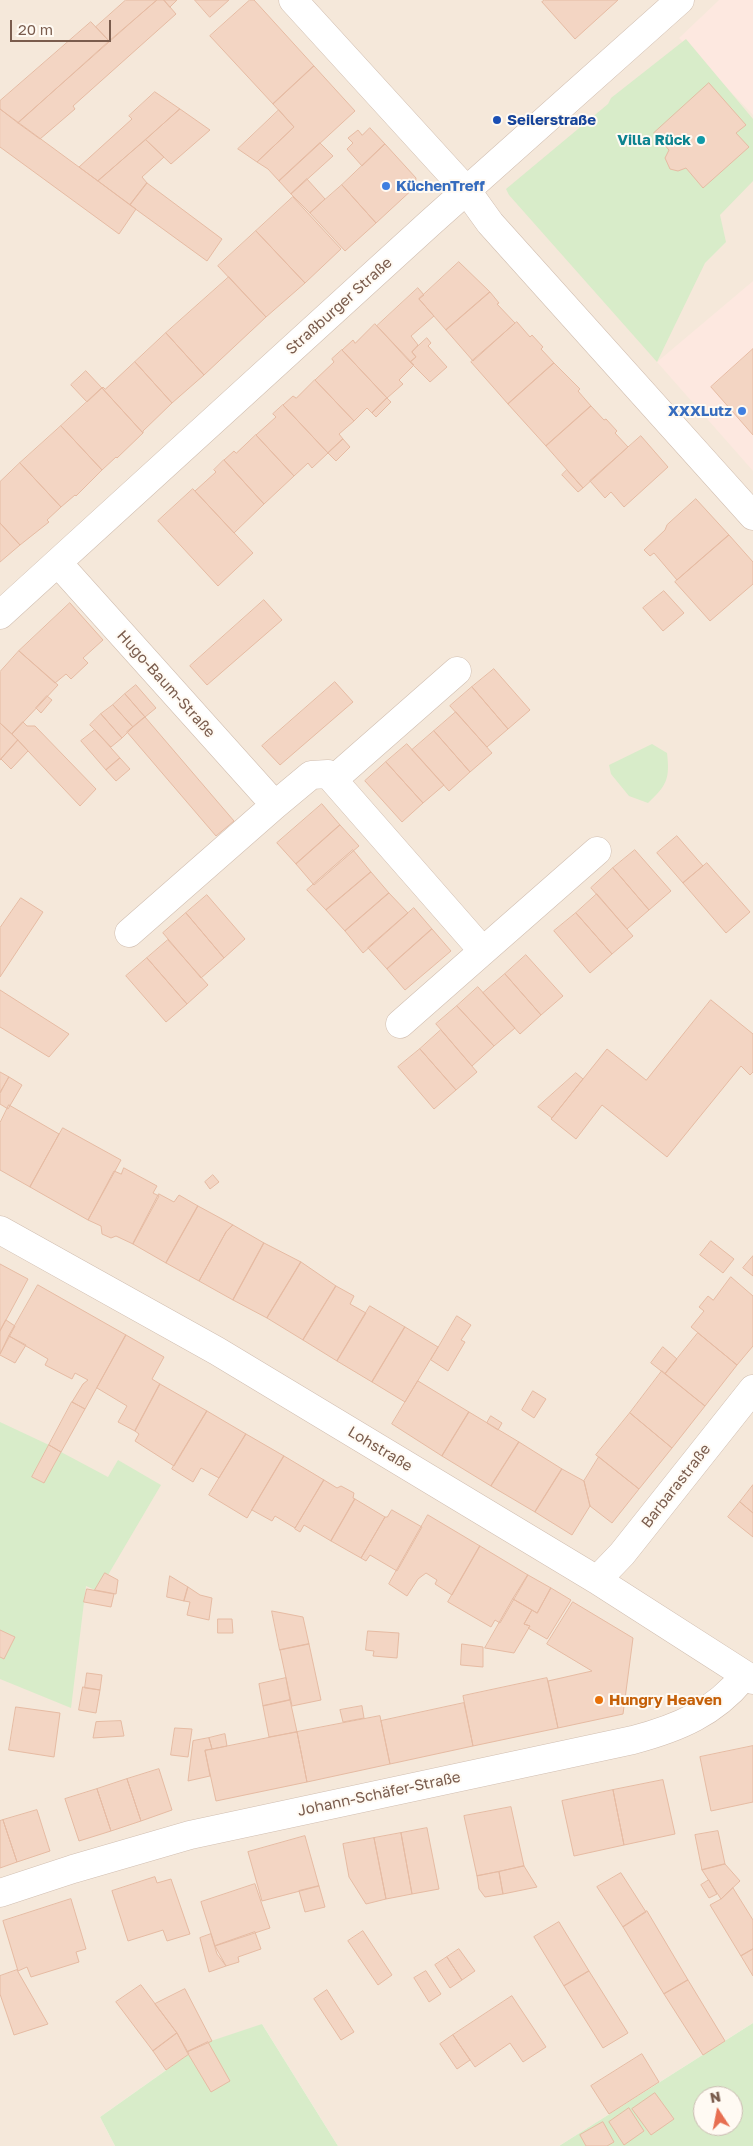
<!DOCTYPE html>
<html>
<head>
<meta charset="utf-8">
<style>
	body { margin:0 }
	#map { position:relative; width:753px; height:2146px; overflow:hidden; background:#fdf6ec; font-family:"Golos Text",sans-serif }
	canvas { display:block }
	.north { position:absolute; left:693px; top:2086px; width:50px; height:50px; box-sizing:border-box; background:#fffaf3; border:1px solid #cabbb1; border-radius:50%; rotate:349deg; font-size:14px; font-weight:700; line-height:20px; text-align:center; color:#7a5c4d }
	.north::after { content:''; display:block; margin:auto; width:18px; height:22px; background:#e76f51; clip-path:polygon(50% 0,100% 100%,50% 72%,0 100%) }
	.scale { position:absolute; left:10px; top:20px; width:101px; height:22px; box-sizing:border-box; border:2px solid #7a5c4d; border-top:0; padding-left:6px; font-size:15px; line-height:18px; white-space:nowrap; color:#7a5c4d; -webkit-text-stroke:4px #fffaf3; paint-order:stroke }
</style>
</head>
<body>
<div id="map">
<canvas width="753" height="2146"></canvas>
<div class="north">N</div>
<div class="scale">20 m</div>
</div>
<script>
const context = document.querySelector('canvas').getContext('2d');
context.lineJoin = 'round';
function fillPath(path, color) { context.fillStyle = color; context.fill(path, 'evenodd'); }
function strokePath(path, color, width, dash) { context.strokeStyle = color; context.lineWidth = width; context.lineCap = dash ? 'butt' : 'round'; context.setLineDash(dash || []); context.stroke(path); }
function drawText(font, color, halo, rows, align = 'center') {
  context.font = font + ' "Golos Text",sans-serif'; context.lineWidth = 4; context.setLineDash([]); context.textBaseline = 'middle'; context.strokeStyle = halo; context.fillStyle = color; for (const [text, x, y, turn = 0] of rows) {
    context.save(); context.translate(x, y); context.rotate((+turn || 0) * Math.PI / 180); context.textAlign = isNaN(turn) ? turn : align; if (halo) context.strokeText(text, 0, 0); context.fillText(text, 0, 0); context.restore();
  }
}
fillPath(new Path2D(`
	M0 0H753V2023L559 2146H338L262 2024 230 2081 189 2054 100 2117 115 2146H0Z`), '#f5e8da');
fillPath(new Path2D(`
	M719 0H753V115L679 38Z
	M753 281V471L657 362Z`), '#fde8e0');
fillPath(new Path2D(`
	M686 39 753 119V181L720 215 726 242 705 263 657 362 509 195 506 189 608 104 611 98Z
	M652 744 667 753C670 779 667 785 648 803L629 796 611 774 609 765Z
	M0 1422 49 1445 32 1476 43 1483 61 1452 108 1477 118 1460 161 1485 108 1575 105 1574 95 1590 86 1586 71 1708 0 1679Z
	M753 2023V2146H559ZM703 2096H733V2126H703Z
	M262 2024 338 2146H115L100 2117 189 2054 229 2081 208 2042Z`), '#d8ecc9');
const building = new Path2D(`
	M126 0H157L109 41 96 27Z
	M157 0H164L176 14 73 106 75 109 40 139 18 123Z
	M164 0H177L170 7Z
	M195 0H229L210 17Z
	M250 0H254L314 66 273 104 210 36Z
	M545 0H618L575 39 542 2Z
	M91 22 109 41 18 123 0 109V101Z
	M314 66 355 111 279 181 268 169 257 162 294 127 273 104Z
	M709 83 746 125 736 133 749 147 703 188 686 168 678 171 670 169 665 158 669 150 654 133Z
	M155 92 180 109 98 181 79 167 132 119 129 116Z
	M0 109 136 209 119 234 0 147Z
	M180 109 210 130 171 164 146 140Z
	M279 110 294 127 257 162 238 149Z
	M370 128 385 144 362 166 347 149 353 143 348 138 358 130 362 135Z
	M146 140 164 157 142 177 147 183 130 205 98 181Z
	M320 143 333 156 291 194 279 181Z
	M385 144 416 178 415 187 376 223 342 185Z
	M307 179 325 199 310 213 291 194Z
	M147 183 222 239 207 261 130 205Z
	M342 185 376 223 345 251 310 213Z
	M293 197 341 249 305 283 256 231Z
	M256 231 305 283 266 317 218 266Z
	M459 262 490 292 446 330 419 299Z
	M229 277 266 317 204 375 166 333Z
	M418 288 424 295 419 299 434 316 411 336 418 345 412 352 416 357 410 362 377 326Z
	M490 292 499 303 497 304 515 323 473 361 446 330Z
	M517 322 530 337 532 335 543 347 541 349 554 363 508 404 471 362Z
	M375 324 414 365 399 380 403 384 387 398 342 350 353 340 355 343Z
	M166 333 204 375 172 403 135 362Z
	M427 338 431 343 428 346 447 367 430 382 410 362 416 357 412 352Z
	M753 349V435L711 387Z
	M342 350 387 398 372 413 367 408 354 421 315 380 334 362 332 359Z
	M135 362 172 403 143 431V433L102 388 103 387 105 389Z
	M554 363 580 389 578 391 591 406 546 446 508 404Z
	M86 371 102 388 87 402 71 385Z
	M315 380 354 421 339 434 343 439 328 453 283 405 293 396 296 398Z
	M102 388 143 433 117 458 116 457 102 470 61 426Z
	M387 398 391 402 376 417 372 413Z
	M283 405 328 453 312 468 308 463 294 476 256 435 276 417 273 414Z
	M591 406 604 420 606 419 617 431 615 433 628 447 583 488 546 446Z
	M61 426 102 470 76 496 75 495 61 507 20 463Z
	M256 435 294 476 264 504 224 460 234 451 236 453Z
	M641 436 668 467 624 507 611 492 605 498 590 481Z
	M343 439 350 447 336 461 328 453Z
	M224 460 264 504 234 533 195 491 216 472 214 470Z
	M20 463 61 507 47 520 49 522 20 545 0 523V482Z
	M567 470 583 488 578 492 562 475Z
	M193 489 253 553 218 586 158 521Z
	M696 499 729 535 677 580 654 553 650 556 644 550 665 530 667 525Z
	M0 523 20 545 0 562Z
	M729 535 753 562V584L710 621 675 582Z
	M664 591 684 613 663 631 643 608Z
	M264 600 282 620 207 685 190 666Z
	M70 603 103 640 83 658 88 663 71 679 66 674 55 683 19 651Z
	M19 651 58 685 12 734 0 723V672Z
	M494 669 530 710 508 729 472 687Z
	M335 682 353 702 280 765 262 746Z
	M136 685 156 708 145 717 125 694Z
	M472 687 508 729 487 747 450 706Z
	M125 694 145 717 133 727 113 705Z
	M47 696 52 700 41 713 36 708Z
	M113 705 133 727 122 738 101 714Z
	M456 712 492 753 470 772 434 731Z
	M101 714 122 738 111 747 90 725Z
	M145 717 234 821 216 836 127 732Z
	M23 722 27 726H35L96 789 80 806 12 734Z
	M0 723 18 740 0 760Z
	M95 730 120 758 106 770 81 741Z
	M434 731 470 772 449 791 412 750Z
	M18 740 28 751 11 769 1 759Z
	M407 744 444 785 423 803 386 762Z
	M120 758 130 769 116 781 106 770Z
	M386 762 423 803 402 822 365 781Z
	M322 804 340 825 296 864 277 843Z
	M340 825 359 846 314 885 296 864Z
	M677 836 703 866 683 883 657 853Z
	M353 850 371 872 326 910 307 890Z
	M635 850 671 891 649 910 613 868Z
	M707 863 750 912 726 933 683 883Z
	M613 868 649 910 627 929 591 888Z
	M371 872 389 893 345 931 326 910Z
	M389 893 408 913 363 953 345 931Z
	M597 894 633 936 612 954 576 913Z
	M207 895 245 939 224 958 186 913Z
	M21 898 43 912 0 977V928Z
	M414 908 432 929 387 969 368 948Z
	M186 913 224 958 201 978 163 933Z
	M576 913 612 954 590 973 554 931Z
	M432 929 451 951 405 990 387 969Z
	M168 940 208 985 187 1004 147 958Z
	M526 955 563 996 541 1015 505 974Z
	M147 958 187 1004 166 1022 126 976Z
	M505 974 541 1015 520 1034 483 993Z
	M478 987 515 1028 494 1046 457 1006Z
	M0 990 69 1034 49 1057 0 1027Z
	M711 1000 753 1034V1072L750 1075 741 1066 667 1157 602 1105 576 1139 551 1119 607 1049 646 1080Z
	M457 1006 494 1046 472 1066 436 1024Z
	M441 1030 477 1072 456 1090 420 1049Z
	M420 1049 456 1090 434 1109 398 1067Z
	M0 1072 9 1077 0 1092Z
	M576 1073 583 1079 552 1118 538 1107Z
	M9 1077 22 1085 8 1109 0 1104V1094Z
	M9 1105 59 1134 30 1187 0 1170V1123Z
	M63 1128 121 1160 88 1220 30 1187Z
	M124 1168 157 1186 153 1193 159 1196 133 1244 116 1236 111 1238 102 1234 101 1226 88 1220 114 1171 121 1174Z
	M213 1175 219 1182 210 1189 205 1182Z
	M159 1194 174 1202 179 1195 198 1206 166 1263 133 1244Z
	M198 1206 233 1225 226 1232 199 1281 166 1263Z
	M233 1225 264 1243 233 1300 199 1281 226 1232Z
	M711 1241 734 1259 723 1273 700 1255Z
	M264 1243 301 1262 267 1318 233 1300Z
	M753 1256V1276L743 1268Z
	M301 1262 336 1286 303 1340 267 1318Z
	M0 1264 28 1279 0 1331Z
	M731 1277 753 1296V1346L737 1365 691 1327 704 1311 699 1307 708 1296 713 1300Z
	M38 1285 126 1335 85 1409 72 1402 83 1384 88 1380 75 1373 72 1379 45 1365 48 1359 9 1336Z
	M336 1286 354 1296 350 1304 366 1313 337 1361 303 1340Z
	M370 1306 405 1327 372 1382 337 1361Z
	M457 1316 471 1325 461 1340 465 1342 448 1371 431 1360Z
	M6 1320 15 1326 0 1354V1331Z
	M405 1327 438 1347 405 1402 372 1382Z
	M698 1333 737 1365 705 1406 665 1374Z
	M126 1335 164 1357 152 1379 160 1384 135 1431 118 1422 127 1406 97 1388Z
	M9 1336 26 1345 15 1363 0 1355Z
	M663 1347 677 1359 665 1374 651 1363Z
	M662 1371 705 1406 672 1448 630 1413Z
	M418 1381 469 1412 442 1456 392 1424Z
	M160 1384 207 1411 174 1466 135 1441 139 1434 135 1431Z
	M533 1391 546 1399 534 1418 522 1410Z
	M72 1402 85 1409 61 1452 49 1445Z
	M207 1411 246 1434 219 1478 201 1468 193 1482 172 1469Z
	M469 1412 519 1442 491 1486 442 1456Z
	M630 1413 672 1448 639 1489 596 1455Z
	M491 1416 502 1423 498 1430 487 1423Z
	M246 1434 284 1456 247 1518 209 1495Z
	M519 1442 562 1469 535 1512 491 1486Z
	M49 1445 61 1452 44 1483 32 1477Z
	M284 1456 324 1480 295 1528 275 1516 272 1521 252 1510Z
	M599 1457 639 1489 612 1523 590 1506 584 1481Z
	M562 1469 584 1481 590 1506 572 1535 535 1512Z
	M324 1480 337 1488 341 1486 354 1493 353 1498 355 1499 331 1541 304 1525 300 1532 295 1529Z
	M753 1485V1513L740 1502Z
	M355 1499 385 1517 361 1558 331 1541Z
	M740 1502 753 1513V1537L728 1517Z
	M392 1510 422 1527 397 1571 370 1555 366 1561 361 1558 385 1517H387Z
	M428 1515 480 1546 452 1595 435 1584 437 1580 426 1573 418 1579 407 1596 389 1584Z
	M480 1546 528 1575 500 1623 495 1620 491 1627 448 1602Z
	M105 1573 118 1580 116 1594 95 1590Z
	M528 1575 551 1588 537 1613 513 1599Z
	M170 1576 188 1587 184 1601 167 1597Z
	M188 1587 200 1595 212 1598 209 1620 187 1615 190 1602 184 1601Z
	M551 1588 571 1600 547 1639 528 1628 530 1626 524 1624 532 1610 537 1613Z
	M87 1589 114 1594 111 1607 84 1602Z
	M513 1599 532 1610 524 1624 530 1626 514 1653 485 1648Z
	M573 1602 633 1638 623 1714 558 1728 548 1681 592 1671 547 1644Z
	M272 1611 303 1617 309 1644 280 1650Z
	M218 1619H232L233 1633H218Z
	M0 1630 15 1637 4 1659 0 1657Z
	M368 1631 399 1633 397 1658 373 1656 374 1651 366 1650Z
	M309 1644 321 1700 292 1706 280 1650Z
	M462 1644 483 1647V1667L461 1665Z
	M87 1673 102 1675 100 1690 85 1688Z
	M286 1678 290 1700 263 1706 259 1684Z
	M547 1678 558 1728 473 1746 463 1696Z
	M83 1687 100 1690 96 1713 79 1710Z
	M290 1700 297 1732 269 1737 263 1706Z
	M464 1703 473 1746 390 1764 381 1721Z
	M362 1706 364 1718 343 1722 340 1710Z
	M16 1707 60 1713 54 1757 9 1750Z
	M380 1716 390 1764 307 1782 297 1732Z
	M121 1721 124 1736 93 1738 96 1722Z
	M175 1728 192 1729 188 1757 171 1755Z
	M297 1732 307 1782 216 1801 205 1751Z
	M225 1734 227 1746 212 1749 209 1738Z
	M209 1738 212 1749 205 1750 210 1776 188 1781 193 1741Z
	M753 1746V1802L711 1811 700 1757Z
	M159 1769 172 1810 141 1821 127 1779Z
	M127 1779 141 1821 111 1831 97 1789Z
	M663 1780 675 1834 624 1845 613 1790Z
	M97 1789 111 1831 79 1841 65 1799Z
	M613 1790 624 1845 574 1856 562 1801Z
	M511 1807 524 1866 477 1876 464 1816Z
	M37 1810 50 1851 17 1862 3 1820Z
	M3 1820 17 1862 0 1868V1821Z
	M427 1828 439 1889 412 1894 401 1833Z
	M718 1831 725 1864 702 1870 695 1835Z
	M401 1833 412 1894 386 1899 374 1838Z
	M305 1836 319 1886 262 1901 248 1852Z
	M374 1838 386 1899 366 1904 349 1877 343 1844Z
	M725 1864 740 1881 721 1899 702 1870Z
	M524 1866 537 1887 503 1894 499 1872Z
	M499 1872 503 1894 485 1897 479 1889 477 1876Z
	M621 1873 646 1912 623 1927 597 1887Z
	M155 1877 157 1883 171 1879 190 1934 167 1941 163 1930 128 1941 112 1891Z
	M709 1880 717 1894 709 1898 701 1885Z
	M255 1884 270 1928 215 1946 201 1902Z
	M319 1886 325 1907 305 1912 299 1891Z
	M733 1888 753 1920V1949L741 1956 710 1905 721 1899Z
	M71 1899 86 1949 76 1952 79 1962 31 1977 27 1967 18 1971 3 1921Z
	M647 1911 688 1980 664 1994 623 1927Z
	M559 1922 589 1971 564 1986 534 1937Z
	M363 1931 392 1975 378 1985 348 1941Z
	M255 1932 261 1949 238 1957 239 1962 226 1966 215 1946Z
	M211 1934 217 1954 226 1966 209 1972 200 1938Z
	M459 1949 475 1971 462 1980 447 1957Z
	M753 1949V1976L741 1956Z
	M447 1957 462 1980 450 1988 435 1965Z
	M17 1970 48 2024 14 2035 0 1994V1976Z
	M426 1971 441 1994 429 2002 414 1978Z
	M589 1971 628 2033 603 2048 564 1986Z
	M688 1980 725 2041 703 2055 664 1994Z
	M141 1985 177 2033 153 2051 116 2002Z
	M185 1989 212 2041 187 2052 177 2033 155 2004Z
	M327 1990 354 2032 341 2040 314 1999Z
	M512 1996 546 2047 523 2062 510 2043 475 2067 453 2035Z
	M177 2033 189 2054 166 2070 153 2051Z
	M453 2035 470 2060 457 2069 440 2044Z
	M208 2042 230 2081 211 2092 187 2052Z
	M642 2054 659 2082 609 2114 591 2086Z
	M655 2093 674 2119 651 2135 632 2109Z
	M629 2108 644 2131 624 2145 609 2122Z
	M603 2122 614 2142 607 2146H586L580 2135Z`);
fillPath(building, '#f3d5c3');
strokePath(building, '#e6bba3', 1);
const minor = new Path2D(`
	M293 0 467 191 490 223 753 516
	M58 563 275 805 311 775 328 774 483 951 597 851
	M0 615 430 223 680 0
	M334 779 457 671
	M129 933 275 805
	M400 1024 483 951
	M0 1230 217 1351 597 1580 753 1680
	M597 1580 622 1554 753 1389
	M0 1893 73 1869 190 1835 633 1740C678 1728 715 1713 745 1675`);
strokePath(minor, '#d1beb0', 29);
strokePath(minor, '#fff', 28);
for (const [x, y, r, color] of [
	[497,120,5,"#1a4fb4"],
	[701,140,5,"#0f9aa8"],
	[386,186,5,"#3f7fe0"],
	[742,411,5,"#3f7fe0"],
	[599,1700,5,"#e8710a"]
]) { const dot = new Path2D(); dot.arc(x, y, r, 0, 2 * Math.PI); context.fillStyle = color; context.fill(dot); strokePath(dot, '#fffaf3', 2); }
drawText('bold 15px', '#164399', '#fffaf3', [
	["Seilerstraße",507,120]
], 'left');
drawText('bold 15px', '#0d838f', '#fffaf3', [
	["Villa Rück",691,140]
], 'right');
drawText('bold 15px', '#366cbe', '#fffaf3', [
	["KüchenTreff",396,186],
	["XXXLutz",732,411,"right"]
], 'left');
drawText('15px', '#7a5c4d', '#fffaf3', [
	["Straßburger Straße",339,306,-42],
	["Hugo-Baum-Straße",166,684,48],
	["Lohstraße",380,1449,31],
	["Barbarastraße",676,1486,-52],
	["Johann-Schäfer-Straße",379,1794,-12]
]);
drawText('bold 15px', '#c56008', '#fffaf3', [
	["Hungry Heaven",609,1700]
], 'left');
</script>
</body>
</html>
